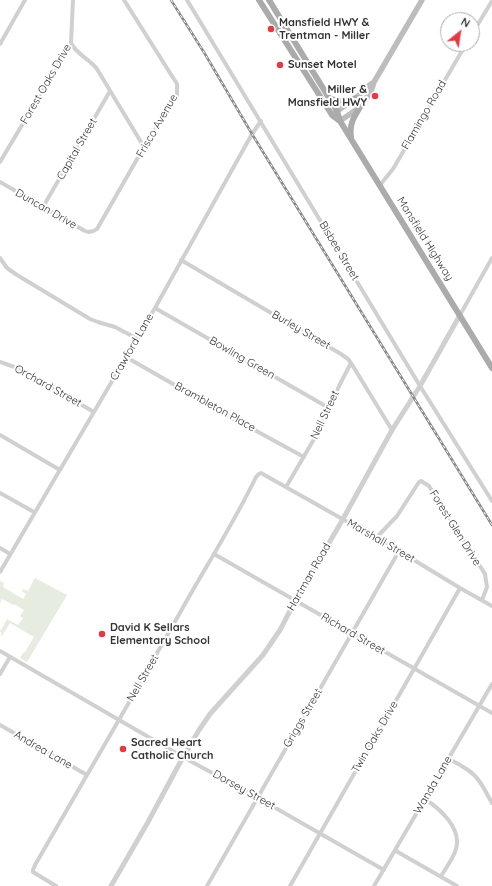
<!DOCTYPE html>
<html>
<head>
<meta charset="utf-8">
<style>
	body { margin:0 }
	#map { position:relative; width:492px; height:886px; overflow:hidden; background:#fff; font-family:Quicksand,sans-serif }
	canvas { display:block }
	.north { position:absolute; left:440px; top:12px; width:40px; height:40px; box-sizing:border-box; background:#fff; border:1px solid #adadad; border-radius:50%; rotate:30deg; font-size:11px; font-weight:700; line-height:16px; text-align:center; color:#333 }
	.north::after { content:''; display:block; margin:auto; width:14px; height:18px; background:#e63946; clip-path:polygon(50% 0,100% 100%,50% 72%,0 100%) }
</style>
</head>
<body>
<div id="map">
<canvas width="492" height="886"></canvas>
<div class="north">N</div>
</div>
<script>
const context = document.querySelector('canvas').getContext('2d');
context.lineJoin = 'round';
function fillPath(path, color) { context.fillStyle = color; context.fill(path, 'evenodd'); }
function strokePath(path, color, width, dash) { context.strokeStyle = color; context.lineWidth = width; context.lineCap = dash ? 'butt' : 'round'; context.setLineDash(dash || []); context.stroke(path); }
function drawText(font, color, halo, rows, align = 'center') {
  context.font = font + ' Quicksand,sans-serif'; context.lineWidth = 4; context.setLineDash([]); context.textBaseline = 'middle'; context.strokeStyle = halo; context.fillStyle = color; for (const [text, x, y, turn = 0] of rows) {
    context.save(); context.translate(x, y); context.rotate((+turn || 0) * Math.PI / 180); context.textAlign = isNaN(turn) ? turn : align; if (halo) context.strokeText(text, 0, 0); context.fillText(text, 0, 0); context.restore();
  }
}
fillPath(new Path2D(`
	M35 578 67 595 27 662 20 658 23 653 25 652 34 637 10 623 2 636H1L2 633 0 631V630H1L7 619 18 625 23 618 20 616 24 610 14 604 13 605 2 599 0 603V581L4 583 3 587 23 599 26 594 22 591 23 589 28 591Z`), '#e6ecdf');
strokePath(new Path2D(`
	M187 0 420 386 492 501
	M472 34 492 1
	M71 43C77 55 90 59 97 69L144 147
	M0 44 25 0
	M0 162 71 43 73 0
	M0 182 85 231C90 233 93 232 97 229L144 147 177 95V84L124 0
	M380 185 393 169 466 44
	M43 207 110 91
	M0 258 7 268 17 275 90 319 98 322 115 327 136 338
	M181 260 341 354 348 359 351 363 392 430
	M155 308 329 408
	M460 315 492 258
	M126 357 227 415 304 457
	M0 362 17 368 94 412
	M0 435 60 470
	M286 487 317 434 340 384 351 363
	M0 493 34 512
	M376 538 397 516 419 482 421 481 429 486 485 574 487 587 482 600
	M0 548 10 554
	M214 554 492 713
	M0 572 155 308 252 134 261 121
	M0 651 183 757 258 798 384 870
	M0 674 10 657
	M0 725 87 775
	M449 759C455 762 462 766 468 770 480 778 485 791 492 803
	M425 799C440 809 462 828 456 849 453 859 446 868 441 876
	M396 851 457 886
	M56 886 33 872V870L35 865C84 781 133 696 181 611 206 566 234 523 256 477L259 474 261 473 399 551 460 588 492 606
	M207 886 399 551
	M290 886 414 669 460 588
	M374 886 492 684`), '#d0d0d0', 4);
strokePath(new Path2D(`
	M111 886 148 822 183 757 199 730 210 714 218 705 263 655 280 630 295 601 343 519 392 430 420 386 460 315`), '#d0d0d0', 5);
strokePath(new Path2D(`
	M333 114 356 98 368 86 374 82
	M340 121 360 107 371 92 374 82 422 0`), '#bdbdbd', 5.5);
strokePath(new Path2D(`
	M259 0 332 115 340 121
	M269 0 337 111 340 121 492 368
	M329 98C340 103 344 102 356 98
	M351 137C349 124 354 117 360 107`), '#ababab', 6);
const rail = new Path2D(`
	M171 0 205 54 252 134 492 525`);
strokePath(rail, '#888', 2.5);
strokePath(rail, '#fff', 1, [3]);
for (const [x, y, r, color] of [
	[271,29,4,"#e63946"],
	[280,65,4,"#e63946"],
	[375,96,4,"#e63946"],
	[102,634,4,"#e63946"],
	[123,749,4,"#e63946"]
]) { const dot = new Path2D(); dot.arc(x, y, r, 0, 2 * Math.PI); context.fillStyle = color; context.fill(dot); strokePath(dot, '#fff', 1.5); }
drawText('bold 11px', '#333', '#fff', [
	["Mansfield HWY &",279,23],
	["Trentman - Miller",279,36],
	["Sunset Motel",288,65],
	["Miller &",367,90,"right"],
	["Mansfield HWY",367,103,"right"],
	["David K Sellars",110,628],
	["Elementary School",110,641],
	["Sacred Heart",131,743],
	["Catholic Church",131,756]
], 'left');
drawText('11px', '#333', '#fff', [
	["Forest Oaks Drive",46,84,-60],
	["Flamingo Road",424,115,-60],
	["Frisco Avenue",157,126,-60],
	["Capital Street",77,149,-60],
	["Duncan Drive",46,209,30],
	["Mansfield Highway",425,239,58],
	["Bisbee Street",339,251,59],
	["Burley Street",301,330,30],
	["Crawford Lane",132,347,-60],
	["Bowling Green",242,358,30],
	["Orchard Street",48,386,29],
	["Brambleton Place",215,407,29],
	["Nell Street",325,415,-65],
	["Forest Glen Drive",455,528,58],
	["Marshall Street",381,541,30],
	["Hartman Road",309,577,-60],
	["Richard Street",353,634,30],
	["Nell Street",143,678,-60],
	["Griggs Street",303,718,-60],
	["Twin Oaks Drive",375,737,-60],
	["Andrea Lane",43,750,30],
	["Wanda Lane",433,785,-60],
	["Dorsey Street",244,790,29]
]);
</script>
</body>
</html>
